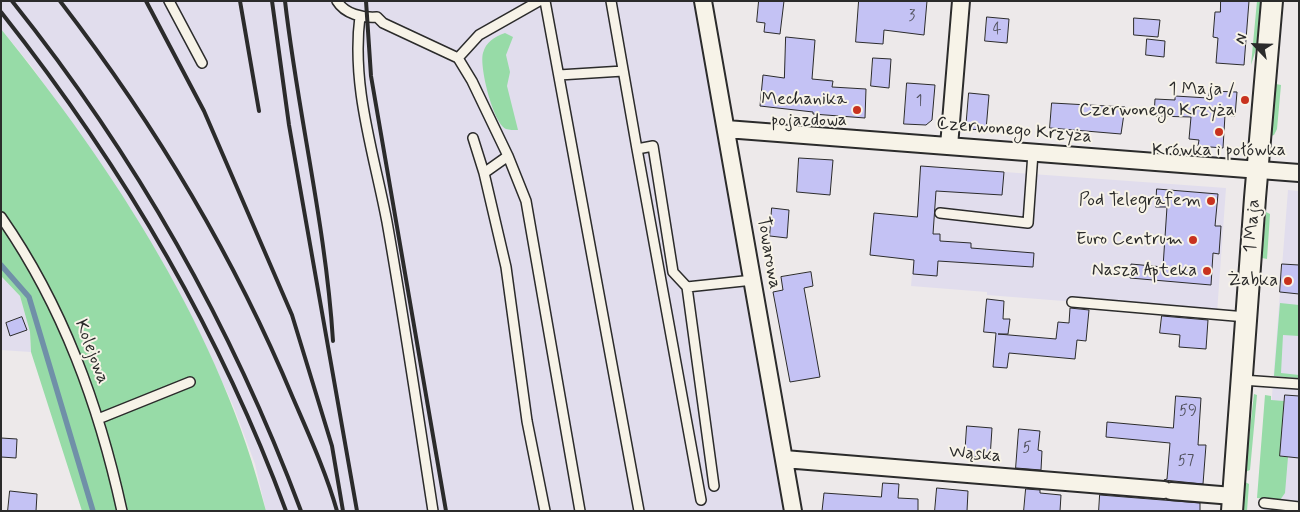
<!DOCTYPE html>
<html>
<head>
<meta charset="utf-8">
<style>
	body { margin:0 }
	#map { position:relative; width:1300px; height:512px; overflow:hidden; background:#ede9ea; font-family:Mynerve,sans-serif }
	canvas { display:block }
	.frame { position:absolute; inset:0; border:2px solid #2b2b2b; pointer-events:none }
	.north { position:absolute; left:1230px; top:20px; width:50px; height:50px; -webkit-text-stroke:4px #f7f3e8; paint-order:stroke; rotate:294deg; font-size:14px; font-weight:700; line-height:20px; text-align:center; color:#2b2b2b }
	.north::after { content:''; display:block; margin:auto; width:18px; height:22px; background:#2b2b2b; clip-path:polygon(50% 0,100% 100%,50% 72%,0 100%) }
</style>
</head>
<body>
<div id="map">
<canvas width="1300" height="512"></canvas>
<div class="frame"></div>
<div class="north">N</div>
</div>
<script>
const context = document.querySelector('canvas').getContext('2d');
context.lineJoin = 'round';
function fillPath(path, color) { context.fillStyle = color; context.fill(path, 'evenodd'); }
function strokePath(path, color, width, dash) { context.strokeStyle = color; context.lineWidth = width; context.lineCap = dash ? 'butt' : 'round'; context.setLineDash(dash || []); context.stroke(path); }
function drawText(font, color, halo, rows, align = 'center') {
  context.font = font + ' Mynerve,sans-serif'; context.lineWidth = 4; context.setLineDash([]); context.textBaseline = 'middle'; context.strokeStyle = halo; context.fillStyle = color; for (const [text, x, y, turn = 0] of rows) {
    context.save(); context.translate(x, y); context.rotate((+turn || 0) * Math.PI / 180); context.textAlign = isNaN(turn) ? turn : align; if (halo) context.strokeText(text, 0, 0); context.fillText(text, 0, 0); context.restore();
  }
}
fillPath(new Path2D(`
	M1 1H701L792 511H266L255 464 233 405 200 334 169 275 104 170 32 67 1 29Z
	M921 166 1226 188 1217 313 987 295V292L911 286Z
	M1288 190 1299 191V511H1263Z
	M1 276 20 296 30 332 31 352 1 350Z`), '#e1dded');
fillPath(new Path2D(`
	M1257 1H1262L1258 43 1251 65Z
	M1 29C114 169 222 334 266 511H82L31 352 30 332 20 296 1 276Z
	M505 33 513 37 506 55 510 72 507 86 518 130C514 130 509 130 506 129 493 123 479 66 483 53 486 42 494 37 505 33Z
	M1276 84 1281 85 1277 129 1274 135 1271 136Z
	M1266 212 1270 214 1267 259 1262 258Z
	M1280 303 1299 305V336L1283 335 1281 373 1299 375V378L1274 376Z
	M1254 394 1257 395 1250 470 1245 472Z
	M1265 395 1271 396V400L1284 401 1280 456 1288 457 1285 493 1280 500 1257 498Z
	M1245 482 1249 484 1247 511H1242Z`), '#97dba7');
strokePath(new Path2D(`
	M1 265 29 297 93 511`), '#7090a8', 5.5);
const building = new Path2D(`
	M759 1H784L780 34 764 32 765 23 757 22Z
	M859 1H927L924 35 884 30 883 44 856 42Z
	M1221 1H1249L1244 65 1216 63 1218 38 1213 37 1215 12H1220Z
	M987 17 1009 19 1007 43 985 41Z
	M1134 18 1160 20 1158 37 1134 35Z
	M786 37 815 40 812 79 833 81 832 87 866 89 865 118 813 114V112L760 106 763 75 784 78Z
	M1147 39 1165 41 1164 57 1146 55Z
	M873 58 891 59 889 88 871 86Z
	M907 83 935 85 932 120 926 125 904 124Z
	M1209 91 1237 92 1235 116 1225 115 1223 148 1198 146 1199 140 1189 139 1191 117 1154 116 1155 99 1175 100V96L1208 98Z
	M969 93 989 95 986 130 966 129Z
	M1052 103 1125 107 1121 134 1050 128Z
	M799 158 833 160 830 195 797 192Z
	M921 166 1004 172 1002 195 936 191 933 234H940V241L971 243V248L1034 253 1033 267 938 261 937 276 913 274 914 260 870 255 874 213 917 217Z
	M1157 189 1218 194 1215 226H1221L1219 254 1213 253 1211 285 1130 278 1131 264 1163 267 1167 207H1156Z
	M772 208 789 210 787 238 770 236Z
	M1282 264 1299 265V294L1280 292Z
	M811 272 813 286 804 288 820 377 790 382 773 292 783 290 781 277Z
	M987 299 1004 301 1003 319H1010L1008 334H998L1056 339 1058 322 1069 323 1070 308 1089 310 1086 341 1077 340 1075 359 1009 353 1007 368 993 367 996 333 984 332Z
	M1162 316 1208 320 1206 349 1179 347 1180 335 1160 333Z
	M22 317 27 330 10 336 6 323Z
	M1285 395 1299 396V458L1280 456Z
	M1176 396 1201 398 1198 445H1206L1203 484 1164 480 1167 479 1170 443 1106 437 1107 422 1173 428Z
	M967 426 992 428 990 458 965 456Z
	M1019 429 1040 431 1038 450 1042 451 1041 470 1016 468Z
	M1 438 17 439 16 458 1 457Z
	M883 483 899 484 898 498 918 499V511H822L824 493 881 497Z
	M937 488 968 491 967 511H935Z
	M1026 489 1040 490V493L1061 495 1060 511H1024Z
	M10 491 37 494 36 511H8Z
	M1100 495 1200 503V511H1099Z`);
fillPath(building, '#c4c2f4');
strokePath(building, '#2b2b2b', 1);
const service = new Path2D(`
	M169 1 202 63
	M337 1C345 14 362 18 377 17L383 23 458 58
	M545 1 639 511
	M611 1 637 149 653 146 673 272 687 287 714 486
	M360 16C351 87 374 153 387 222 404 318 418 414 433 511
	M559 75 623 71
	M473 138 484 173
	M637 149 701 500
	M508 156 472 81 458 58 479 35 539 1
	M940 213 1028 223 1033 153
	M1 217C63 306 99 406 122 511
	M687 287 753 280
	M1072 302 1246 317
	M1242 380 1299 384
	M98 419 190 382
	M1264 503 1299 507
	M545 511 527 421 506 267 484 173 508 156 526 201 580 511`);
const minor = new Path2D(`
	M703 1 793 511
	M726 129 1299 173
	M949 146 961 1
	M784 459 1164 490
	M1171 491 1233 496`);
const tertiary = new Path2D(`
	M1232 511 1255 198 1272 1`);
strokePath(service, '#2b2b2b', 12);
strokePath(minor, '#2b2b2b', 20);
strokePath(tertiary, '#2b2b2b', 24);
strokePath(service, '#f7f3e8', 9);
strokePath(minor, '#f7f3e8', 16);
strokePath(tertiary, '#f7f3e8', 20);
strokePath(new Path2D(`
	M12 1C136 156 232 326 301 511
	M60 1C154 123 234 256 293 398 309 435 326 472 337 511
	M146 1 204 111 292 315 332 446 343 511
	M240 1 259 111
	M272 1 289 125 357 511
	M285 1C298 115 326 227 333 341
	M366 1 371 76 446 511
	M1 12C121 164 219 329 286 511`), '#2b2b2b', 4);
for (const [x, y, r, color] of [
	[1245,100,5,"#c8321e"],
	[857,110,5,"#c8321e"],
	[1219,132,5,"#c8321e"],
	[1211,201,5,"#c8321e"],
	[1193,240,5,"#c8321e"],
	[1207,271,5,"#c8321e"],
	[1288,281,5,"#c8321e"]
]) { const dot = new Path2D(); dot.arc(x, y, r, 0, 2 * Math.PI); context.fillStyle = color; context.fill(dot); strokePath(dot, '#f7f3e8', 2); }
drawText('15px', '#51515d', null, [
	["3",912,17],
	["4",997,30],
	["1",919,102],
	["59",1188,412],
	["5",1027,449],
	["57",1186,462]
]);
drawText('18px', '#2b2b2b', '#f7f3e8', [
	["1 Maja /",1235,90],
	["Czerwonego Krzyża",1235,111],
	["Mechanika",847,100],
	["pojazdowa",847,121],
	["Krówka i połówka",1219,151,"center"],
	["Pod Telegrafem",1201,201],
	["Euro Centrum",1183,240],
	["Nasza Apteka",1197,271],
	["Żabka",1278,281]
], 'right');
drawText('18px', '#2b2b2b', '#f7f3e8', [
	["Czerwonego Krzyża",1014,131,5],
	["1 Maja",1253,226,-86],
	["Towarowa",768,253,80],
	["Kolejowa",91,352,69],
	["Wąska",975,455,5]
]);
</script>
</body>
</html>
